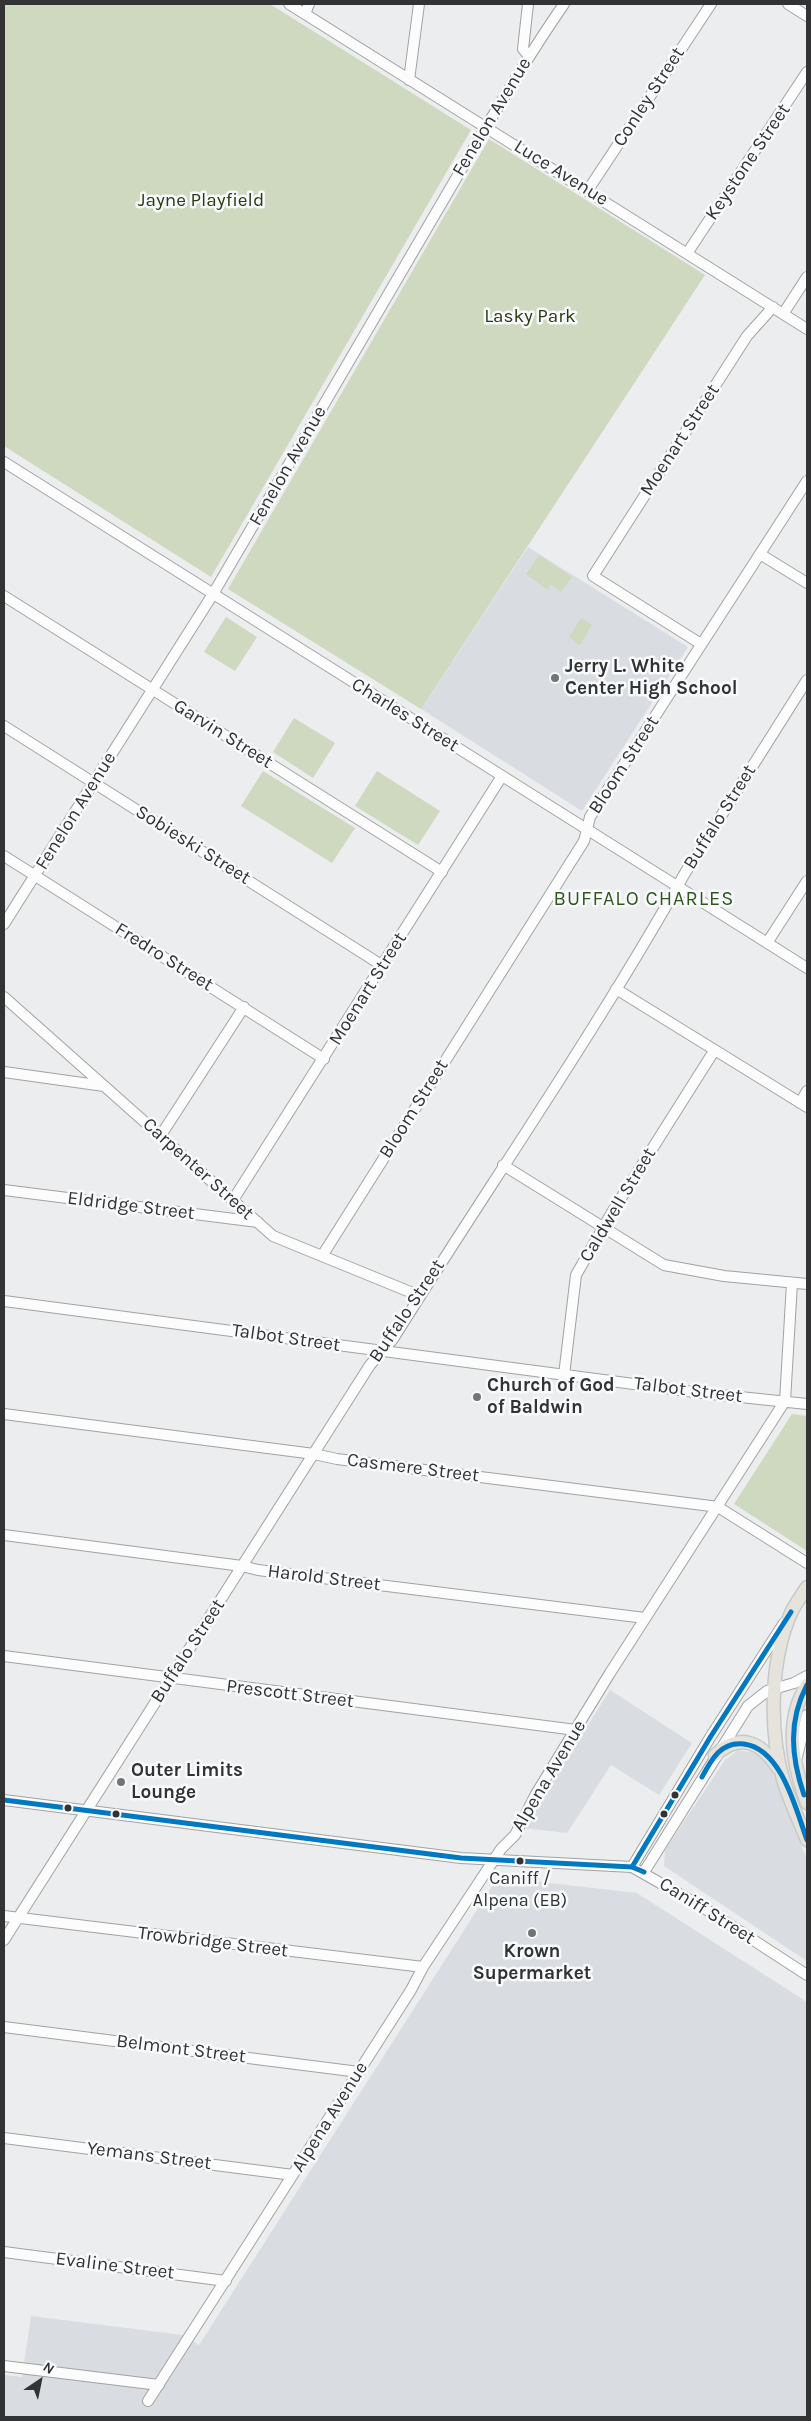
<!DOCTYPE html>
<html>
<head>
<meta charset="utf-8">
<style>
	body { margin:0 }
	#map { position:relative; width:811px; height:2421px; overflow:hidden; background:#ecedee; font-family:Karla,sans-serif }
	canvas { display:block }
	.frame { position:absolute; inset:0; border:5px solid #323334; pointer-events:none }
	.north { position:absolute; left:15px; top:2356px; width:50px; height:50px; -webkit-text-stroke:4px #f8fafc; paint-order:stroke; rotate:34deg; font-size:14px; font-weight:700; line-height:20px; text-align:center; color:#323334 }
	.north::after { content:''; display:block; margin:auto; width:18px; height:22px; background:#323334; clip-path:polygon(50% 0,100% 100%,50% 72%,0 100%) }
</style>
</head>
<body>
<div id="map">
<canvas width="811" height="2421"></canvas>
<div class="frame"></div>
<div class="north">N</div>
</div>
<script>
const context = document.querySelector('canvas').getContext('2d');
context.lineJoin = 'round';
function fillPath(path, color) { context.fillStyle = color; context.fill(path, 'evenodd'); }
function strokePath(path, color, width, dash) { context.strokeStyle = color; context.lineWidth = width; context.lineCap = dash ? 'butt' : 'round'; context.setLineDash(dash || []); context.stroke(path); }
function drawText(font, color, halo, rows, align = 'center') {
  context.font = font + ' Karla,sans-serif'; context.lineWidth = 5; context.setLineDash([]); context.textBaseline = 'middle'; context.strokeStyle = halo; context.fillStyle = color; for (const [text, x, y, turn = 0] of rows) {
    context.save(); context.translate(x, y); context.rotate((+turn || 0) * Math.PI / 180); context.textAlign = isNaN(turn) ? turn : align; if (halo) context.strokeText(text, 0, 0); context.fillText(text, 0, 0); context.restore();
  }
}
fillPath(new Path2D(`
	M528 547 688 647 582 811 421 709Z
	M610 1690 692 1743 659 1795 611 1765 567 1833 523 1828Z
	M738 1750 756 1753 764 1758 772 1769 807 1860V1961L664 1866 665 1850 725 1760Z
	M498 1877 637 1893 807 2002V2417H4V2375L22 2377 31 2316 183 2335 199 2345Z`), '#d9dde2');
fillPath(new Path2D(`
	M4 4H270L471 130 211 577 4 446Z
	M489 139 705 275 421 709 228 589Z
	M539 555 572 577 561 592 551 585 548 590 526 574Z
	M226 617 257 637 235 671 204 652Z
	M581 618 592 625 581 644 579 645 569 637Z
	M294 718 335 743 313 778 273 752Z
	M263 771 355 828 332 863 241 806Z
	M377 771 440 811 418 845 355 806Z
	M792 1414 807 1416V1551L734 1504Z`), '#ced9c0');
const minor = new Path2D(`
	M289 4 807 329
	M528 4 523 49 529 56
	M788 4 807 16
	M305 14 309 4
	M409 80 419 4
	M588 190 711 4
	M688 252 807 72
	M783 314 807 277
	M4 462 807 968
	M760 554 807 583
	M4 596 442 872
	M701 644 593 576 747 336 773 307
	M4 726 383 966
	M4 856 324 1059
	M4 924 213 594 482 134C508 90 535 46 564 4
	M767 943 807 881
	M616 989 807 1107
	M4 997 273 1236 420 1296
	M4 1072 104 1086
	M800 1103 807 1091
	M161 1135 244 1007
	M503 1165 664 1265 724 1276 807 1284
	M4 1190 258 1222
	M233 1200 502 776
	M322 1256 584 841 590 817 807 481
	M4 1301 702 1393 807 1404
	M564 1375 576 1275 611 1214 714 1051
	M4 1414 314 1454 337 1459 703 1505 718 1507 807 1563
	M4 1535 242 1566 258 1570 645 1618
	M4 1656 576 1730
	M797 1757 807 1715
	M4 1800 461 1858 632 1867 704 1908 807 1975
	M632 1867 711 1736 784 1623
	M644 1872 748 1706 767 1691 794 1683 807 1676
	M4 1916 423 1967
	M4 1940 370 1365 393 1339C490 1184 595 1033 685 873L807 680
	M4 2027 359 2072
	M4 2138 293 2175
	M4 2252 226 2281
	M4 2366 159 2385
	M148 2401 411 1990 423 1967 501 1849 515 1835 536 1794 610 1673 785 1401 792 1283`);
const major = new Path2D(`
	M807 1587C802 1595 795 1604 791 1613 770 1660 769 1730 783 1779 789 1800 799 1820 807 1840
	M807 1685C784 1720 793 1766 807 1803
	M715 1755C740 1732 761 1742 778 1768`);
strokePath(minor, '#a1a2a2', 12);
strokePath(major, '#c7c8c8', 15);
strokePath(minor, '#fcfcfc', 10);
strokePath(major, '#e5e3db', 12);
strokePath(new Path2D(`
	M702 1777C711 1760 721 1741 744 1744 782 1749 796 1810 807 1840
	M804 1795C791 1757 788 1721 807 1685
	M4 1800 461 1858 632 1867 644 1872
	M632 1867 711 1736 791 1612`), '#0079c2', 5);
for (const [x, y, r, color] of [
	[555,678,5,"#737475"],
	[477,1397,5,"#737475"],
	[121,1782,5,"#737475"],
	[675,1795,4.5,"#323334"],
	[68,1808,4.5,"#323334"],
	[116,1814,4.5,"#323334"],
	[664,1814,4.5,"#323334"],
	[520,1861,4.5,"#323334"],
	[532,1933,5,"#737475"]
]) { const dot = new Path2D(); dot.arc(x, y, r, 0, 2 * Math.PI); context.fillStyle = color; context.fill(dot); strokePath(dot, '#f8fafc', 2); }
drawText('18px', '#323334', '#f8fafc', [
	["Caniff /",520,1879],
	["Alpena (EB)",520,1901]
]);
drawText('19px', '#323334', '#f8fafc', [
	["Conley Street",649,97,-57],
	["Fenelon Avenue",492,117,-59],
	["Keystone Street",748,162,-56],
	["Luce Avenue",561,173,32],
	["Moenart Street",680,440,-57],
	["Fenelon Avenue",288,466,-60],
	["Charles Street",405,715,32],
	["Garvin Street",223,734,32],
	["Bloom Street",624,765,-57],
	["Fenelon Avenue",76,811,-58],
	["Buffalo Street",720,817,-58],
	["Sobieski Street",193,845,32],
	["Fredro Street",164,957,32],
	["Moenart Street",368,989,-58],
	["Bloom Street",414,1109,-58],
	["Carpenter Street",198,1169,42],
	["Caldwell Street",618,1205,-59],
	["Eldridge Street",131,1206,7],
	["Buffalo Street",407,1311,-56],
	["Talbot Street",286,1338,8],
	["Talbot Street",688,1390,7],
	["Casmere Street",413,1468,7],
	["Harold Street",324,1578,7],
	["Buffalo Street",188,1651,-57],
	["Prescott Street",290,1694,7],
	["Alpena Avenue",549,1776,-59],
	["Caniff Street",707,1911,32],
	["Trowbridge Street",213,1942,7],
	["Belmont Street",181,2049,7],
	["Alpena Avenue",330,2117,-58],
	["Yemans Street",149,2156,7],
	["Evaline Street",115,2266,7]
]);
drawText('19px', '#2b3b0f', '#f8fafc', [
	["Jayne Playfield",201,201],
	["Lasky Park",530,317]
]);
drawText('bold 19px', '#323334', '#f8fafc', [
	["Jerry L. White",565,667],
	["Center High School",565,689],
	["Church of God",487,1386],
	["of Baldwin",487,1408],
	["Outer Limits",131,1771],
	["Lounge",131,1793],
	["Krown",532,1952,"center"],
	["Supermarket",532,1974,"center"]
], 'left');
context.letterSpacing = '1px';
drawText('20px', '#2f571b', '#f8fafc', [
	["BUFFALO CHARLES",644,899]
]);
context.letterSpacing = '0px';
</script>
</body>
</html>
